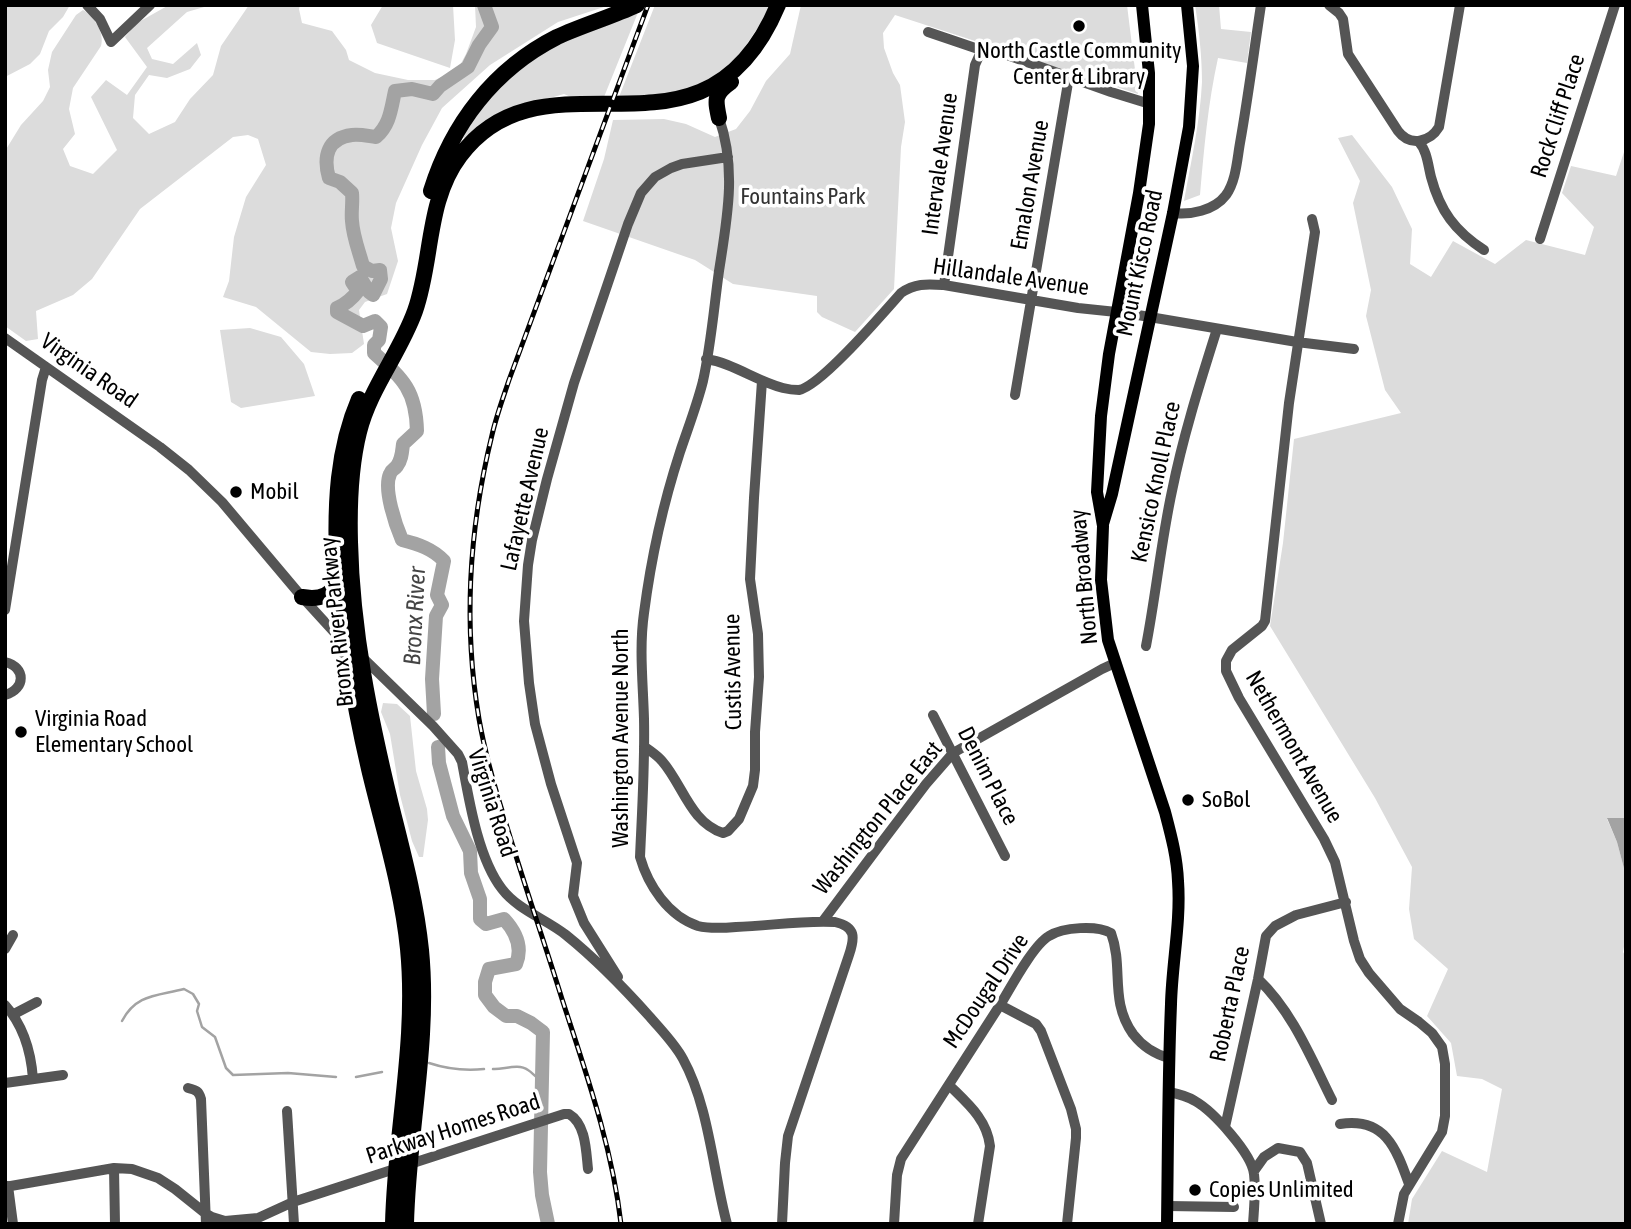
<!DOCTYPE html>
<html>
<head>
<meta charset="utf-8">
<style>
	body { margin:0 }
	#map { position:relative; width:1631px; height:1229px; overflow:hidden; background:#fff; font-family:"Asap Condensed",sans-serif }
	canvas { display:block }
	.frame { position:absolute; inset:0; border:7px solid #000; pointer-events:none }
</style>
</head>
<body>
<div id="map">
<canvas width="1631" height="1229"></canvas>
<div class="frame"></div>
</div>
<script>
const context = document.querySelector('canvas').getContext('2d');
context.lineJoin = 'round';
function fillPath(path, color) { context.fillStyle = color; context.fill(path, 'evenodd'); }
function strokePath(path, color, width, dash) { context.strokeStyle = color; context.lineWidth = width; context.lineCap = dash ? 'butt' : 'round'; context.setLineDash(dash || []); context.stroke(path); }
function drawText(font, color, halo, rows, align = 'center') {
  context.font = font + ' "Asap Condensed",sans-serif'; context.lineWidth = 7; context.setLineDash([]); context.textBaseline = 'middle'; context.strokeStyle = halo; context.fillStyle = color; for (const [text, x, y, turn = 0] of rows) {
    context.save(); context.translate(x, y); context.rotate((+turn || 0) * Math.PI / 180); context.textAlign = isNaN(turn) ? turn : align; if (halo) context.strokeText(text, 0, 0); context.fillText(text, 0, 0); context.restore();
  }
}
fillPath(new Path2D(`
	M7 5H70L63 17 49 31 40 54 30 64 5 77Z
	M169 5H211L187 12 147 48 152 59 173 64 197 43 201 55 190 69 167 78 149 75 135 95 133 118 149 134 175 122 190 99 213 75 221 46 249 5H300L299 9 302 23 332 31 346 50 349 60 375 73 408 80H435L458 69 466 54 476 27 475 5H610L558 22 490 65 442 108 422 145 396 203 391 228 398 261 387 294 365 302 359 310 364 344 352 353 330 354 311 352 256 307 223 297 229 281 234 237 246 197 266 165 258 139 248 135 233 137 140 209 92 279 73 295 36 311 38 339 26 341 5 326V151L21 125 43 101 50 87 48 70 52 52 76 15 83 10C94 16 105 33 101 46L73 88 69 109 75 134 63 149 70 166 93 174 117 150 91 97 106 80 127 95 147 67 125 37 137 23Z
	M383 5H453L455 40 450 68 377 43 371 25Z
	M655 5H773L730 69 674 95 619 97Z
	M801 5H1127L1138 94 895 15 883 33 884 48 893 73 900 85 905 122 901 147 894 289 855 332 822 317 817 312V296L733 284 695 260 583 221 604 159 613 120 664 119 686 124 715 137 736 129 750 111 766 81 790 54Z
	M1195 5H1219L1221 29 1251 32 1247 63 1218 58C1208 103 1204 149 1200 195L1184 201C1191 162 1200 122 1202 82 1202 57 1199 30 1195 5Z
	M639 10 604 97 573 98 564 94 511 109 488 122 467 139 462 137V132L505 79 534 58 565 40Z
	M1352 135 1392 187 1412 229 1410 264 1431 277 1453 241 1495 264 1526 240 1585 255 1594 227 1562 193 1571 166 1616 176 1626 146V818L1607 819 1617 842 1626 876V936L1623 952 1626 957V1224H1408L1412 1199 1442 1151 1487 1172 1502 1089 1482 1079 1457 1076 1451 1043 1427 1016 1448 969 1414 939 1409 909 1412 867 1375 798 1270 626 1283 543 1294 439 1401 413 1385 390 1366 316 1371 290 1353 203 1360 181 1338 138Z
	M250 328 281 337 304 364 315 396 241 408 231 402 220 330Z
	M383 703 397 704 410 716 416 771 427 809 428 820 423 857H419L412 841 400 795 390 734 381 712Z`), '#dcdcdc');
fillPath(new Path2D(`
	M1607 818H1626V876L1617 842Z`), '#a3a3a3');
strokePath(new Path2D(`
	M122 1021C136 994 157 996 184 989L193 994 199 1004 197 1011 202 1027 215 1037 226 1068 233 1075 288 1073 336 1077
	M429 1063C447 1069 464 1071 484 1069
	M493 1069C503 1070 518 1063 528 1070 533 1073 536 1078 542 1081
	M356 1077 382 1072`), '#a3a3a3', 2.5);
strokePath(new Path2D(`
	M434 714 432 679 436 616 442 605 437 595 444 561C433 549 418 544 402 540 396 526 383 489 390 474 392 469 394 470 397 466 402 459 402 452 403 444L417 431C416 390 403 379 374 353V345L379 340 381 327 375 321 363 326 337 312V308C346 304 352 299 358 291L352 282 360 277 369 292 373 295 381 279 380 270 372 271 363 266C359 251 353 237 352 221 351 212 353 202 352 193L340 182 329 178C323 157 327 138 352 135 360 134 368 136 376 137 390 125 391 109 395 91L412 89 433 94 440 86 468 67 479 45 492 27 484 5
	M438 747 439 763 453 816 470 851 471 873 480 899V919L486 924 504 919C516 932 523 947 516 964L489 969 485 982V995L494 1007 506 1016H517L531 1023 543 1032 540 1172 542 1195 548 1224`), '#a3a3a3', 14);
strokePath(new Path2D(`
	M87 5 100 19 111 42 150 5
	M1329 5 1339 13 1343 19 1348 54 1398 131C1410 147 1430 142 1439 127L1460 5
	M928 32 984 51H996L1111 92 1150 104
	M719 118C737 169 727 219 719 271 714 307 711 345 703 381 697 405 688 428 680 452 663 504 651 559 644 613 639 648 643 683 644 719 645 765 642 811 640 857 648 885 668 916 698 926 710 929 724 928 736 927 769 926 802 920 835 922 856 927 855 937 849 955L788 1136 785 1163 782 1224
	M1419 142C1427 151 1428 165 1431 177 1440 211 1455 231 1484 250
	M1173 213C1190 215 1214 211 1226 195 1236 181 1237 160 1240 143 1248 98 1254 51 1261 5
	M1312 219 1315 232 1289 403 1265 621 1262 626 1232 650 1226 661V671L1239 698 1324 839 1335 862 1354 941 1360 959 1369 973 1400 1009 1419 1022 1432 1033 1442 1047 1445 1064V1116L1442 1132 1404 1194 1398 1224
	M1540 239 1615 5
	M944 285 975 65 979 56 984 51
	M5 338 160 447 189 470 222 502 302 597 344 643
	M706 359C733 363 756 381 783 388 787 389 794 390 799 390 821 386 884 312 901 293 915 283 927 284 944 285L1078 308 1126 313 1297 342 1354 349
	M1015 395 1069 77
	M5 610 42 380 46 367
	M1146 646C1156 594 1161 542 1172 491 1183 436 1200 383 1217 329
	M360 655 433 726 458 754 462 762C469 800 478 858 502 889 518 910 546 919 566 935 597 960 624 988 650 1017 662 1031 675 1044 683 1059 709 1106 713 1172 727 1224
	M5 662C26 667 26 689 5 695
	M933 715 1005 856
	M644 746C650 751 657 755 662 761 683 785 690 822 723 833L728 831 739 819 753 786 755 770V732L759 677 758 634 750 579 754 498 762 381
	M823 921 885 838 926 784 953 753 1102 669 1115 663
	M5 949 13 935
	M618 977 584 923 573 896 577 863 551 784 535 724 529 683 524 621 528 565 532 540 547 479 574 383 628 224 641 193 655 177 671 168 682 164 728 157
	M1258 979C1292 1011 1311 1058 1332 1100
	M5 1005C24 1026 31 1051 33 1079
	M1000 1005 1036 1024 1041 1031 1071 1109 1076 1129V1138L1067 1224
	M14 1014 37 1002
	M5 1083 63 1075
	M949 1085C967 1103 987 1119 990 1146L978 1224
	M188 1088C196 1090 199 1091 201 1099L206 1224
	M1169 1092C1179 1094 1187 1096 1195 1101 1213 1111 1252 1154 1254 1174 1256 1190 1254 1208 1253 1224
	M287 1111 294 1224
	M1340 1124C1385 1117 1396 1148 1409 1184
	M1225 1127 1258 979 1266 936 1275 926 1296 915 1346 902
	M114 1168 115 1224
	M1254 1171 1264 1157 1278 1148 1300 1152 1307 1163 1321 1224
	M8 1186 13 1224
	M5 1187 114 1168 132 1169 158 1178 175 1189 205 1213 212 1217 225 1221 258 1218 293 1202 564 1114H569C586 1124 586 1151 588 1169
	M1168 1206 1234 1207
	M894 1224 897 1175 901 1159C934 1108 967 1057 1000 1005 1010 989 1033 945 1049 936 1063 927 1097 925 1111 933 1124 968 1109 1000 1133 1034 1143 1047 1154 1054 1169 1058`), '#555', 10);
strokePath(new Path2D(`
	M1142 5 1149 73V124L1139 193 1109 354 1101 416 1097 492 1103 526 1101 580 1108 640 1165 812C1171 835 1177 857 1178 881 1181 922 1172 963 1171 1004 1168 1077 1168 1150 1167 1224
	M1103 524 1112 494 1173 213 1189 127 1193 66 1187 5`), '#000', 12);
strokePath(new Path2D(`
	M719 118C715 99 714 94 731 82
	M431 191C452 124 494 69 557 37 583 25 611 17 637 5
	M359 399C337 450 335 505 337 560 341 630 353 700 369 769 383 828 402 888 408 949 417 1041 395 1132 393 1224
	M302 597C320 600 334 596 338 577
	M406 1224C408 1133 430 1041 421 950 416 901 403 853 391 805 370 718 352 632 350 542 349 505 350 468 359 432 370 388 400 353 415 311 433 260 426 201 460 156 547 39 703 184 778 5`), '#000', 16);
const rail = new Path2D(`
	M621 1224C612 1146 586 1073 562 999 543 938 522 878 504 817 494 785 485 753 479 719 463 624 469 529 492 435 496 417 503 398 509 380L648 5`);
strokePath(rail, '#000', 5);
strokePath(rail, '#fff', 2.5, [8]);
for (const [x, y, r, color] of [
	[1079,26,7,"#000"],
	[236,492,7,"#000"],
	[21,732,7,"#000"],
	[1188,800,7,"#000"],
	[1195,1190,7,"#000"]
]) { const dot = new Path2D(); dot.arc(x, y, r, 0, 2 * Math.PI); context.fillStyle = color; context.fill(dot); strokePath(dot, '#fff', 2.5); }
drawText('23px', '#000', '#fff', [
	["North Castle Community",1079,51,"center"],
	["Center & Library",1079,77,"center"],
	["Mobil",250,492],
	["Virginia Road",35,719],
	["Elementary School",35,745],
	["SoBol",1202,800],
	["Copies Unlimited",1209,1190]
], 'left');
drawText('23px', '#000', '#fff', [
	["Rock Cliff Place",1558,116,-72],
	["Intervale Avenue",940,164,-82],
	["Emalon Avenue",1030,185,-80],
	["Mount Kisco Road",1140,263,-78],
	["Hillandale Avenue",1011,277,8],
	["Virginia Road",89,371,35],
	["Kensico Knoll Place",1156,482,-78],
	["Lafayette Avenue",525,499,-77],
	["North Broadway",1084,577,-95],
	["Bronx River Parkway",337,622,-96],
	["Custis Avenue",733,672,-91],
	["Washington Avenue North",621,738,-90],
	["Nethermont Avenue",1294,747,60],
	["Denim Place",988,776,63],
	["Virginia Road",492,803,72],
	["Washington Place East",878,818,-51],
	["McDougal Drive",986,991,-56],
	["Roberta Place",1230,1004,-78],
	["Parkway Homes Road",453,1129,-18]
]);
drawText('23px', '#333', '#fff', [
	["Fountains Park",803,197]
]);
drawText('italic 24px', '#444', '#fff', [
	["Bronx River",415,616,-87]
]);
</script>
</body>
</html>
